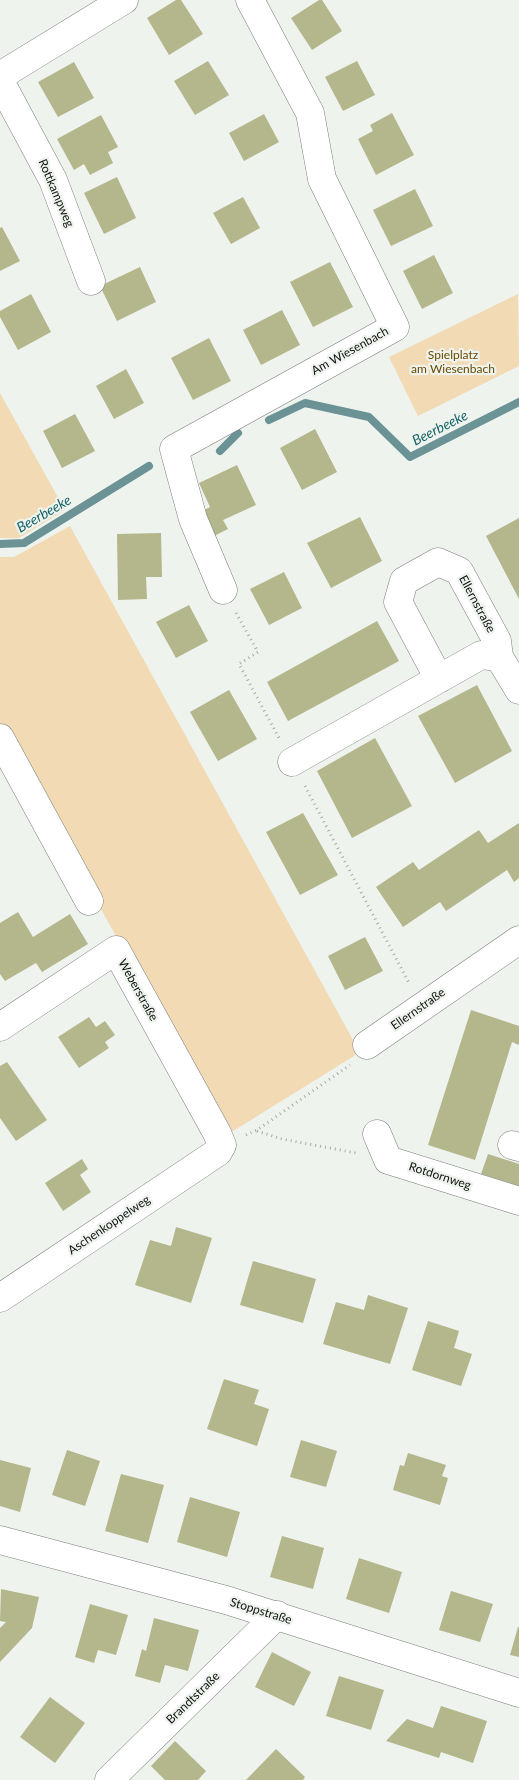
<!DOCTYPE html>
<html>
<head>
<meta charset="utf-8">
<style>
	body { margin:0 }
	canvas { display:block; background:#eef3ee }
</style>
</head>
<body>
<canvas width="519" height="1780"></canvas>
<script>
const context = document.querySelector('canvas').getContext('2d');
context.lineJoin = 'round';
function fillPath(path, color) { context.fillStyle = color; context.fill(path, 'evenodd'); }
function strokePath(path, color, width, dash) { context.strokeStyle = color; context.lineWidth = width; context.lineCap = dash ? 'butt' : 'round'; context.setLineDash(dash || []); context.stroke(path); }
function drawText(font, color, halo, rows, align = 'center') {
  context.font = font + ' Lato,sans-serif'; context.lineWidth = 4.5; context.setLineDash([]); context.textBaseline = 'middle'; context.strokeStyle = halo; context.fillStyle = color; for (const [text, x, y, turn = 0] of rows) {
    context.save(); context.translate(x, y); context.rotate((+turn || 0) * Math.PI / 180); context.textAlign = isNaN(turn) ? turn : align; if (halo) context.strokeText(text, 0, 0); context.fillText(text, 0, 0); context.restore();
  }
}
fillPath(new Path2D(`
	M518 294 519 366 418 416 389 357Z
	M0 393 65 510 19 538H0Z
	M70 526 358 1049 354 1056 230 1133 224 1132 0 726V557H14Z`), '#f1dab4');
strokePath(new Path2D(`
	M269 420 305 403 369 417 410 457 519 402
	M220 451 238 433
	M0 544 24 543 149 466`), '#6b9395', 8);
fillPath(new Path2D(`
	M176 0H181L203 34 169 55 147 18Z
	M319 0H322L342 31 312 50 291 18Z
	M208 61 229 95 195 115 174 81Z
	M357 61 375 95 343 111 325 77Z
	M74 62 94 98 58 117 38 82Z
	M392 113 414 155 376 175 358 139 373 131 370 125Z
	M264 114 279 142 244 161 229 133Z
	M101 115 118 147 108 152 113 163 90 175 84 164 74 170 57 139Z
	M117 177 136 218 104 234 84 193Z
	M415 189 433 226 391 246 373 210Z
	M243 197 260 228 231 244 213 213Z
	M2 227 20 261 0 271V228Z
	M434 255 453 293 422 309 403 271Z
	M330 262 353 307 313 327 290 282Z
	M140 267 156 302 117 321 100 286Z
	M31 294 51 332 18 350 0 317V311Z
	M282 310 300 345 261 365 243 330Z
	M209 338 231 381 193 400 171 358Z
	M126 369 144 403 114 419 96 386Z
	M75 414 95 451 62 468 43 431Z
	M315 429 337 472 302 490 280 448Z
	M237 465 256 505 223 520 228 529 210 538 198 513 210 507 199 483Z
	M360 517 382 561 331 588 307 543Z
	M519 518V599L486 536Z
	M161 533 162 577H146L147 599 118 600 117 534Z
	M284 572 302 608 269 625 250 589Z
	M189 605 208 641 176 658 156 622Z
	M377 621 399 661 288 721 267 682Z
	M477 685 512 751 455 783 418 716Z
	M229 690 257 739 218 761 190 712Z
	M375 738 412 806 352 838 317 771Z
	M303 813 338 875 300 895 266 832Z
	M519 823V878L514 882 507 870 446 911 440 902 403 927 376 887 413 862 419 870 479 830 488 843Z
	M18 912 33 937 70 914 88 944 42 972 36 963 5 981 0 974V923Z
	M365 937 383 971 345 990 328 956Z
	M471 1010 519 1026V1045L512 1042 475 1160 428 1145Z
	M89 1017 96 1027 105 1021 115 1035 105 1042 109 1048 79 1068 58 1037Z
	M7 1062 47 1120 16 1141 0 1118V1066Z
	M488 1154 519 1164V1186L481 1174Z
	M82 1159 88 1169 80 1175 91 1192 63 1211 45 1183Z
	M176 1227 212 1238 191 1303 135 1285 150 1240 171 1246Z
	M253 1261 316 1279 303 1323 240 1305Z
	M368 1295 408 1308 390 1364 323 1344 336 1302 364 1310Z
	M428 1321 459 1331 454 1348 472 1354 461 1386 412 1370Z
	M224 1379 259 1390 254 1404 269 1409 257 1446 207 1429Z
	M301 1440 337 1451 326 1487 290 1477Z
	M67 1450 100 1461 85 1506 52 1495Z
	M408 1453 446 1465 442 1476 448 1478 440 1505 393 1490 400 1465 404 1466Z
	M0 1460 31 1468 20 1512 0 1506Z
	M121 1474 164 1485 148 1543 105 1531Z
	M190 1497 240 1512 227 1557 177 1542Z
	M282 1536 324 1548 313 1589 270 1577Z
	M359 1558 402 1572 389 1613 346 1599Z
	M1 1589 39 1597 32 1628 0 1662V1628L6 1622 0 1621Z
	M451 1591 493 1604 480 1642 439 1630Z
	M90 1604 128 1615 116 1655 98 1650 94 1663 75 1657Z
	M154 1618 199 1630 188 1671 165 1665 160 1683 135 1676 142 1649 146 1651Z
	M518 1627H519V1657L510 1655Z
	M272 1652 311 1672 294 1706 255 1687Z
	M339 1676 384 1690 371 1730 326 1716Z
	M50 1697 85 1723 55 1763 20 1737Z
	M441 1706 487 1721 473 1763 441 1752 439 1758 386 1741 407 1719 433 1728Z
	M175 1741 206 1771 198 1780H165L151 1766Z
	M276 1749 305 1777 303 1780H246Z`), '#b4b68b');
const minor = new Path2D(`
	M0 76 124 0
	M0 81 53 180 91 281
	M223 590 193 519 174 449 395 327 322 179 310 113 250 0
	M439 679 398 602 404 581 438 562 459 571 497 641 499 657
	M0 738 89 901
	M292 762 481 655 499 657 519 690
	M0 1027 116 950 217 1133 222 1145 218 1152 0 1298
	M367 1045 519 940
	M377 1134 388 1160 519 1201
	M512 1145 519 1147
	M109 1780 277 1615`);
const major = new Path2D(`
	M0 1540 226 1600 519 1693`);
strokePath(minor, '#7a7e7a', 29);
strokePath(major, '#7a7e7a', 29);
strokePath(new Path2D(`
	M236 613 258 652 239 664 279 738
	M305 786 409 983
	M257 1131 282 1139 356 1153
	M246 1135 257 1130 350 1065`), '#a6aba6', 3, [1, 4]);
strokePath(minor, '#fff', 28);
strokePath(major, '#fff', 28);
drawText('12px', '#0f110f', '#eef3ee', [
	["Rottkampweg",56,193,67],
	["Am Wiesenbach",350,351,-29],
	["Ellernstraße",477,604,62],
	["Weberstraße",138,990,61],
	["Ellernstraße",418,1009,-35],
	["Rotdornweg",440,1176,18],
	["Aschenkoppelweg",109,1225,-34],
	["Stoppstraße",261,1611,17],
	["Brandtstraße",193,1698,-44]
]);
drawText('12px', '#694a00', '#eef3ee', [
	["Spielplatz",453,355],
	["am Wiesenbach",453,369]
]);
drawText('italic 14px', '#156368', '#eef3ee', [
	["Beerbeeke",440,428,-27],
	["Beerbeeke",44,514,-30]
]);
</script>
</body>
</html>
